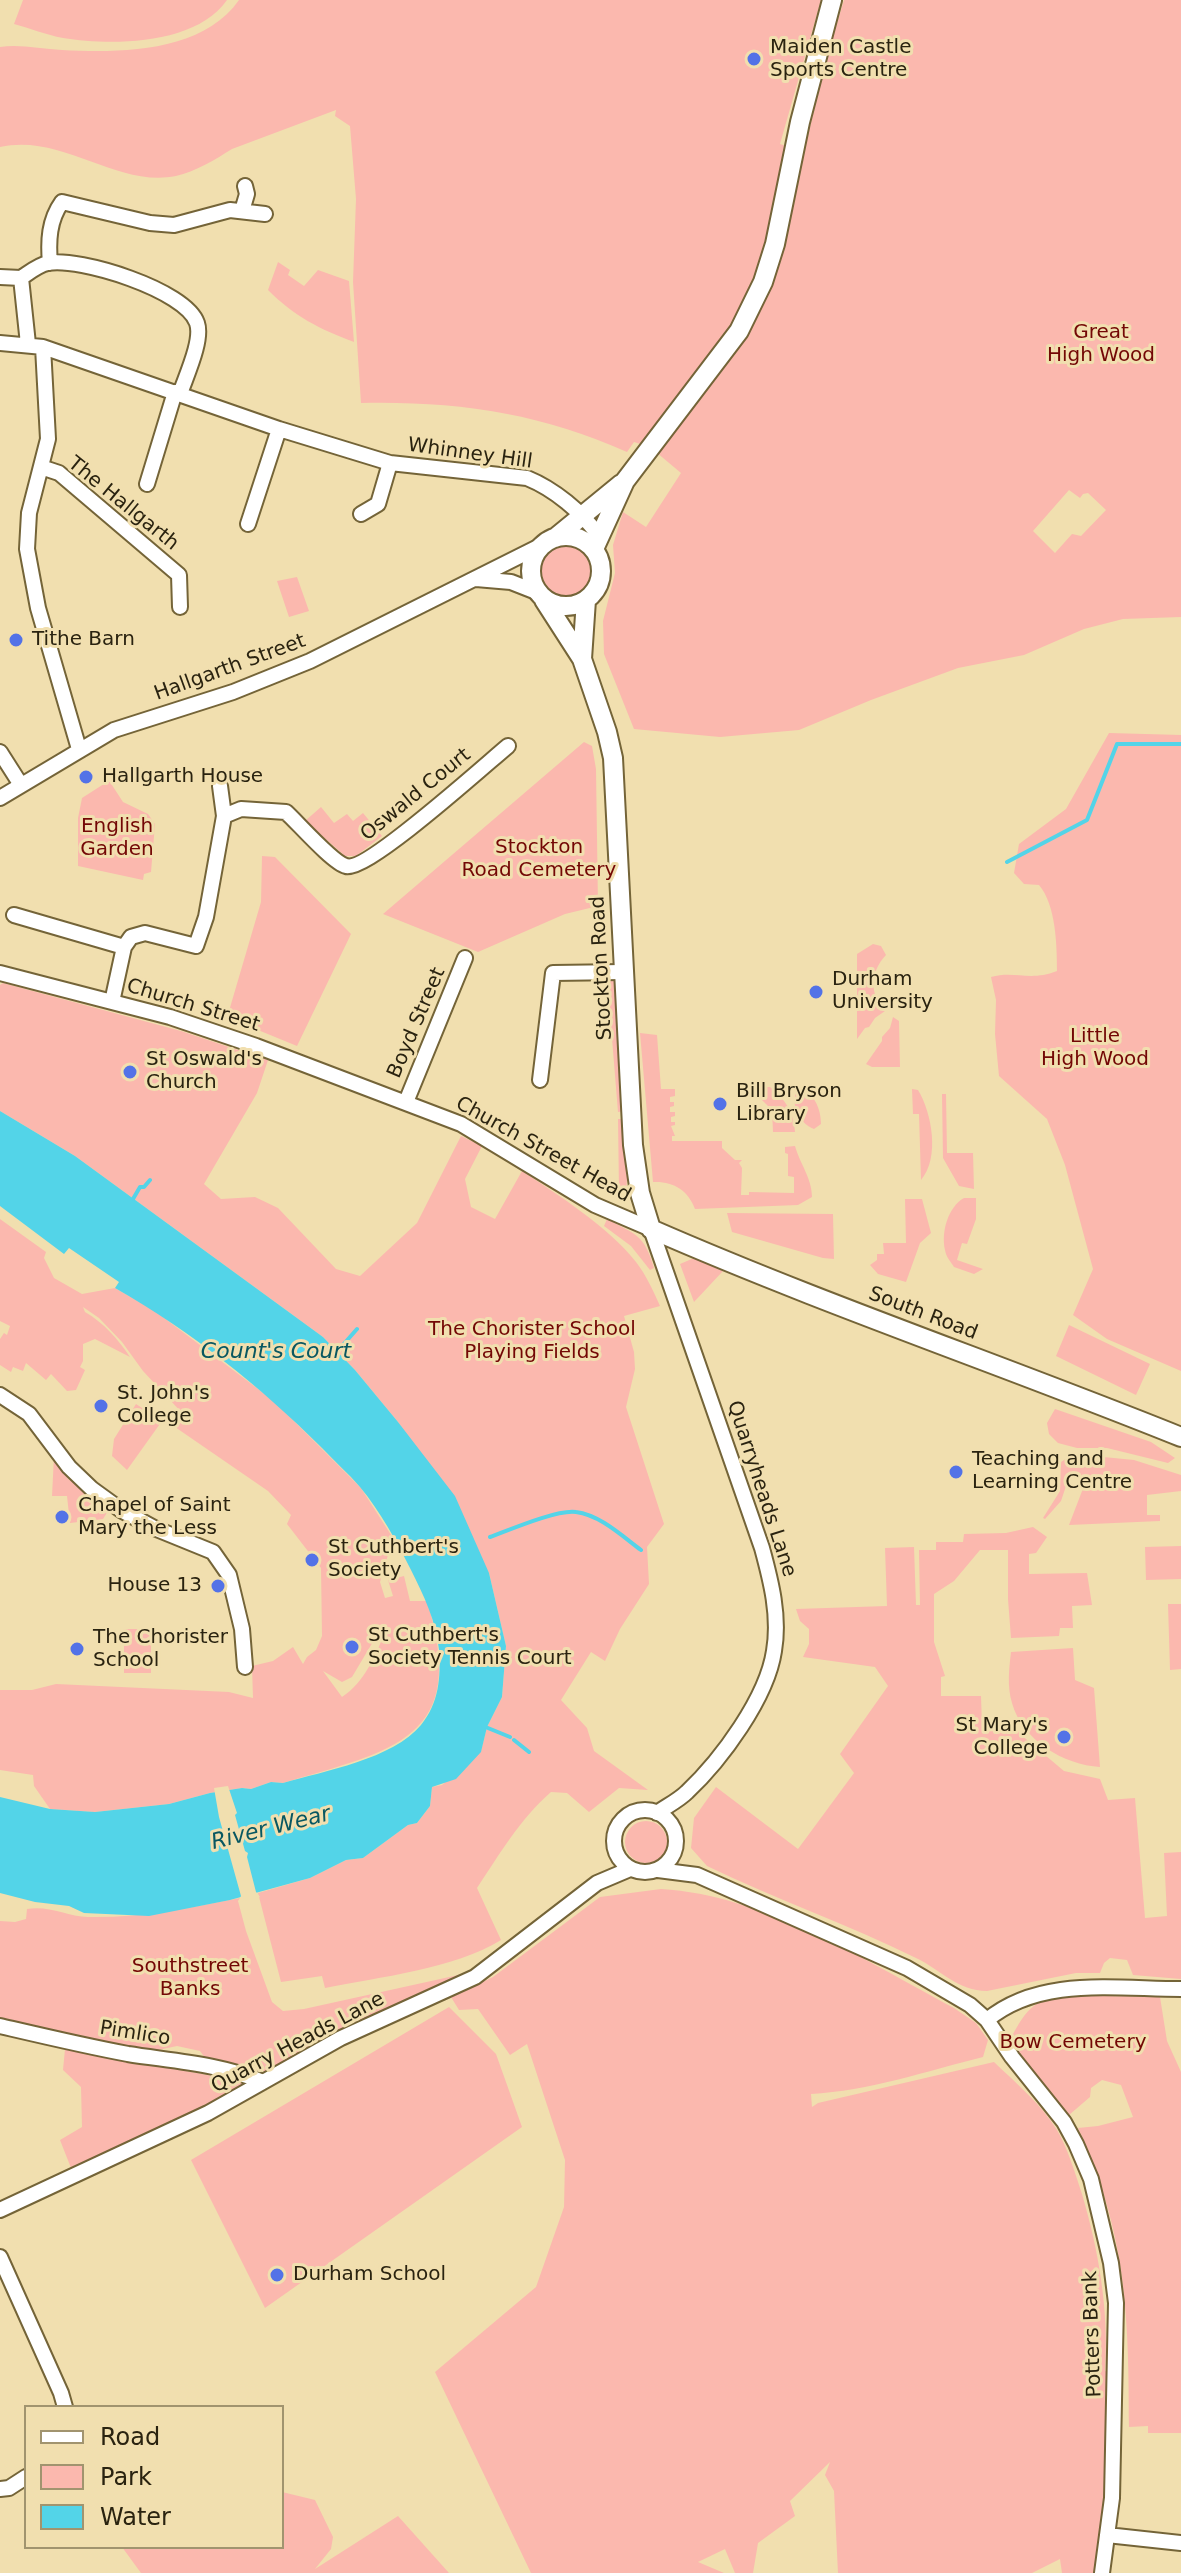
<!DOCTYPE html>
<html>
<head>
<meta charset="utf-8">
<style>
	body { margin:0 }
	#map { position:relative; width:1181px; height:2573px; overflow:hidden; background:#f1dfaf; font-family:"DejaVu Sans",sans-serif }
	canvas { display:block }
	.legend { position:absolute; left:24px; top:2405px; width:260px; height:144px; box-sizing:border-box; background:#f1dfaf; border:2px solid #a1946f; margin:0; padding:10px 14px; list-style:none; font-size:24px; color:#2a2310 }
	.legend li { display:flex; align-items:center; gap:16px; height:40px }
	.legend b { width:40px; border:2px solid #a1946f }
</style>
</head>
<body>
<div id="map">
<canvas width="1181" height="2573"></canvas>
<ul class="legend">
<li><b style="height:10px;background:#fff"></b>Road</li>
<li><b style="height:22px;background:#fbb8ae"></b>Park</li>
<li><b style="height:22px;background:#53d4e8"></b>Water</li>
</ul>
</div>
<script>
const context = document.querySelector('canvas').getContext('2d');
context.lineJoin = 'round';
function fillPath(path, color) { context.fillStyle = color; context.fill(path, 'evenodd'); }
function strokePath(path, color, width, dash) { context.strokeStyle = color; context.lineWidth = width; context.lineCap = dash ? 'butt' : 'round'; context.setLineDash(dash || []); context.stroke(path); }
function drawText(font, color, halo, rows, align = 'center') {
  context.font = font + ' "DejaVu Sans",sans-serif'; context.lineWidth = 6; context.setLineDash([]); context.textBaseline = 'middle'; context.strokeStyle = halo; context.fillStyle = color; for (const [text, x, y, turn = 0] of rows) {
    context.save(); context.translate(x, y); context.rotate((+turn || 0) * Math.PI / 180); context.textAlign = isNaN(turn) ? turn : align; if (halo) context.strokeText(text, 0, 0); context.fillText(text, 0, 0); context.restore();
  }
}
fillPath(new Path2D(`
	M23 0H227C196 45 112 46 63 38 46 35 30 28 14 24Z
	M239 0H821L780 144 804 152 826 59 844 0H1181V617L1123 619 1084 629 1024 655 958 668 871 700 799 730 720 737 634 729 604 654 603 621 615 573 613 545 623 512 646 527 681 473 650 447 634 442 627 452C540 413 456 401 361 403L353 282 356 199 350 126 335 116 336 110 232 149C216 159 195 172 176 176 116 188 63 133 0 147V47C20 44 41 49 62 50 120 53 202 53 239 0ZM1069 490 1080 498 1083 494 1088 493 1106 510 1081 536 1072 534 1055 553 1033 531Z
	M278 262 290 270 288 275 304 286 318 270 349 281 354 342C319 329 294 316 268 290Z
	M537 571a28 28 0 1 1 56 0a28 28 0 1 1-56 0Z
	M297 577 309 611 289 617 277 581Z
	M1109 733 1181 735V1371L1107 1339 1073 1315 1093 1269 1065 1165 1047 1119 999 1076 995 1034 996 1000 991 977C1015 970 1029 982 1057 971 1057 945 1056 905 1039 885L1024 884 1014 873 1019 844 1066 809Z
	M584 742 592 746 596 769 598 906 565 914 478 952 383 914Z
	M107 782H110L123 802 148 814 155 824 151 872 144 874 143 880 78 866V818L82 798Z
	M321 807 334 823 347 814 353 821 363 813 382 836 356 856H345L305 821Z
	M262 856 275 857 351 934 297 1046 236 1021 229 1011 261 902Z
	M873 944 881 946 886 955C870 972 869 994 885 1011L875 1018 869 1027 865 1028 857 1039V954Z
	M607 977H617L624 1111 618 1112Z
	M3 983 181 1031 268 1060 257 1093 204 1184 221 1199 255 1197 278 1208 336 1269 360 1276 417 1223 461 1136 482 1146 465 1179 471 1207 495 1219 522 1171C558 1195 609 1227 636 1262 646 1275 653 1290 660 1306L624 1316 634 1352 635 1369 626 1407 664 1524 647 1547 649 1584 620 1629 605 1661 591 1652 561 1700 587 1728 594 1751 648 1790 619 1788 589 1812 567 1793 551 1792C520 1819 499 1855 477 1888L501 1940C454 1969 379 1977 325 1988L322 1976 281 1982 258 1893 310 1878 346 1860 363 1858 408 1825 417 1823 430 1806 432 1787 442 1785 481 1751 487 1727 502 1697 506 1646 489 1573 398 1422 355 1370 323 1337 75 1156 0 1111V985Z
	M893 1017 899 1021 900 1067H872L866 1064 882 1041V1037L890 1028Z
	M640 1033 657 1035 661 1089H675V1096L670 1097V1102H674V1106L670 1107V1112H675V1116L671 1117V1122H675V1125L671 1126 675 1136H672V1141H722V1148L735 1160H742L739 1163 742 1168 741 1195H749V1192L794 1193V1177L788 1176V1154L785 1153V1147L795 1146C800 1164 812 1178 812 1197L798 1205 695 1209C688 1190 673 1181 653 1182Z
	M758 1087H770C785 1099 794 1112 795 1132H773L772 1110 759 1097Z
	M912 1089 918 1090C932 1113 940 1158 921 1180L919 1114H913Z
	M797 1090C814 1090 821 1109 821 1124L814 1129C799 1123 790 1105 797 1090Z
	M942 1094H946L947 1153H973L974 1189 959 1186 943 1158Z
	M618 1119H623L628 1168 626 1191H619Z
	M964 1198H976V1219L967 1244 962 1243 957 1260 983 1269 974 1274 954 1267C951 1262 946 1257 945 1250 941 1232 948 1207 964 1198Z
	M905 1199H922L931 1233 920 1243 906 1282 878 1274 870 1265 877 1260V1254H884L883 1243H906Z
	M727 1213 833 1214 834 1259 823 1258 732 1232Z
	M0 1219 46 1252 44 1258 54 1278 82 1294 115 1288 155 1311 274 1401 361 1488 393 1538 380 1582 385 1598 393 1596 388 1580 404 1576 410 1601H427C470 1740 393 1750 283 1783L271 1782 251 1789 242 1788 210 1793 169 1804 95 1812 50 1809 34 1786 33 1775 0 1770V1690H32L56 1684 229 1692 253 1698 252 1666 273 1661 293 1647 303 1664 307 1657 316 1650 322 1636 321 1568 287 1524 291 1515 268 1491 175 1427 183 1414 143 1371 122 1342 99 1318 83 1307 85 1312C104 1323 118 1339 130 1357L95 1339 83 1344V1361L80 1367 85 1370 76 1390 67 1391 51 1374 46 1380 26 1363 23 1371 13 1367 11 1372 0 1365V1339L4 1333 7 1335 10 1326 0 1321ZM380 1630 385 1633C374 1657 365 1682 342 1697L323 1671 342 1682 352 1677Z
	M607 1219C636 1235 644 1234 654 1268L650 1270 631 1246 604 1226Z
	M694 1258 723 1271 694 1302 680 1264Z
	M1069 1325 1150 1364 1136 1395 1056 1356Z
	M136 1404 162 1421 127 1470 112 1456 114 1439Z
	M1055 1409 1151 1442 1175 1458 1168 1463 1107 1448H1077L1058 1443 1049 1434 1047 1423Z
	M1073 1454 1134 1460 1181 1475V1491L1147 1495V1515H1160V1521L1069 1525 1084 1486 1081 1477H1069L1061 1501 1045 1519 1043 1518 1060 1491 1061 1462Z
	M54 1456 68 1479 108 1504V1511L103 1519 70 1523 67 1496H52Z
	M1033 1527 1047 1537 1036 1553 1029 1554V1574L1087 1573 1092 1605 1072 1606 1073 1628H1060L1059 1636 1011 1638 1008 1599V1550H980L954 1581 934 1594V1642L945 1676 941 1677V1696H981L982 1726H1003L1013 1722 1020 1734 1064 1771 1100 1779 1108 1800 1135 1798 1145 1918 1167 1916 1164 1853 1181 1852V1979L1133 1975 1127 1960 1110 1958 1104 1963 1100 1973H1076L987 1991C958 1991 941 1970 916 1958 848 1924 775 1899 707 1866L691 1848 694 1818 716 1787 798 1849 854 1773 840 1754 888 1686 875 1667 803 1657 809 1644V1629L800 1621 796 1609 887 1606 885 1548 914 1547 916 1605H920L919 1550H936V1542H963L964 1534 1006 1533Z
	M1181 1546V1579L1146 1580 1145 1547Z
	M1168 1604H1181V1669L1170 1670Z
	M124 1629H151V1673H124Z
	M1073 1648 1075 1680 1094 1688 1100 1767C1064 1765 1022 1740 1012 1703 1007 1686 1009 1669 1011 1652Z
	M625 1842a21 21 0 1 1 42 0a21 21 0 1 1-42 0Z
	M661 1889C764 1895 864 1960 954 2008L976 2023 988 2040 983 2057C927 2071 868 2091 811 2094L812 2107 818 2103 994 2062C1016 2083 1041 2104 1057 2130 1068 2149 1075 2173 1082 2194 1099 2252 1109 2310 1105 2371H1117L1102 2573H1062L1060 2559 1032 2573H838L834 2491 825 2475 830 2462 790 2501 795 2516 758 2543 753 2573H735L725 2549 698 2562 724 2573H531L435 2372 536 2287 564 2207 565 2160 527 2044 510 2055 478 2009 459 2010 451 1997 493 1977 600 1897Z
	M240 1898 238 1901 246 1931 272 2002 283 2011 304 2009 472 1972 321 2039 271 2071H256L209 2063 200 2051 177 2046 144 2053 0 2019V1921L15 1922 26 1919 27 1909C48 1905 67 1916 88 1917 140 1918 189 1908 240 1898Z
	M1125 1996 1160 1997 1167 2041 1181 2072V2433H1148V2426L1129 2427C1129 2314 1126 2232 1078 2128L1098 2126 1133 2117 1121 2085 1102 2080 1091 2088 1090 2097 1069 2115 1016 2052 1012 2036C1018 2025 1024 2013 1035 2005 1055 1992 1101 1997 1125 1996Z
	M449 2007 496 2054 522 2127 265 2308 191 2160Z
	M65 2049 235 2080 242 2082V2087L151 2136 71 2168 60 2140 82 2127 81 2087 63 2070Z
	M282 2492 315 2500 333 2537 331 2549 315 2569 398 2516 449 2573H141L122 2547H282Z`), '#fbb8ae');
fillPath(new Path2D(`
	M0 1111 75 1156 323 1337 355 1370 398 1422 455 1496 489 1573 506 1646 502 1697 487 1727 481 1752 456 1779 432 1787 430 1806 417 1823 408 1825 363 1858 346 1860 310 1878 230 1900 149 1916 84 1913 69 1906 35 1902 0 1893V1797L50 1809 95 1812 169 1804 210 1793 242 1788 251 1789 271 1782 283 1783C324 1771 393 1759 421 1725 439 1703 441 1677 439 1650 436 1621 424 1596 411 1570 397 1542 380 1511 360 1487 348 1473 334 1461 322 1448 260 1386 191 1331 115 1288L119 1282 69 1248 64 1254 0 1206Z`), '#53d4e8');
fillPath(new Path2D(`
	M228 1786 237 1813 235 1815 245 1851 248 1853 247 1857 256 1892 260 1897 238 1902 241 1896 219 1817 214 1788Z`), '#f1dfaf');
strokePath(new Path2D(`
	M1007 862 1087 820 1117 744H1181
	M133 1199 140 1187H144L150 1180
	M335 1354 357 1329
	M490 1537C509 1530 558 1509 576 1512 600 1515 622 1536 641 1550
	M483 1726 510 1737
	M514 1740 529 1752`), '#53d4e8', 4);
const minor = new Path2D(`
	M242 211 247 194 245 186
	M50 263C48 241 49 220 62 202L150 223 174 225 230 210 265 214
	M0 277 21 278
	M0 343 43 347 279 429 390 463 527 478C554 489 582 512 598 535
	M28 344 21 278C30 272 38 265 48 263 79 257 186 290 197 323 203 340 186 376 180 394
	M43 347 48 439 29 513 27 549 38 608 79 749
	M41 467 59 473 179 575 180 607
	M147 484 175 392
	M361 514 378 504 390 463
	M248 524 279 429
	M476 579 511 582 539 593
	M0 752 21 785
	M220 786 224 816
	M0 798 114 730 233 692 310 661 546 543
	M14 915 124 947
	M0 973 170 1017 256 1046 461 1124 595 1205 651 1229 762 1548C771 1581 780 1616 774 1651 767 1698 721 1760 687 1792 679 1800 667 1806 657 1813
	M112 1002 124 947 131 937 145 933 196 946 206 917 224 816 241 809 286 812C298 823 333 863 346 866 367 872 485 765 508 746
	M540 1080 553 973 623 972
	M406 1102 465 958
	M0 1395 29 1414 69 1467 92 1489 121 1510 154 1528 213 1552 229 1575 242 1629 245 1667
	M614 1841a31 31 0 1 1 62 0a31 31 0 1 1-62 0Z
	M658 1870 697 1875 907 1968 970 2005 987 2020 1012 2057 1064 2122 1076 2144 1091 2179 1111 2263 1116 2303 1112 2498 1102 2573
	M987 2020C1040 1976 1116 1989 1181 1989
	M0 2026C43 2036 85 2046 128 2054 172 2061 222 2064 263 2082
	M0 2210 208 2113 341 2038 475 1977 597 1883 630 1869
	M0 2257 61 2393 65 2407
	M0 2489 9 2488 26 2477
	M1107 2535 1181 2543`);
const major = new Path2D(`
	M531 571a35 35 0 1 1 70 0a35 35 0 1 1-70 0Z
	M555 538 621 484
	M594 549 625 481 739 331 763 282 775 244 800 122 832 0
	M544 600 582 659 607 732 613 758 633 1145 640 1193 651 1229C825 1305 1005 1366 1181 1437
	M582 659 586 600`);
strokePath(minor, '#746438', 18);
strokePath(major, '#746438', 22);
strokePath(minor, '#fff', 14);
strokePath(major, '#fff', 18);
for (const [x, y, r, color] of [
	[754,59,8,"#5372e7"],
	[16,640,8,"#5372e7"],
	[86,777,8,"#5372e7"],
	[816,992,8,"#5372e7"],
	[130,1072,8,"#5372e7"],
	[720,1104,8,"#5372e7"],
	[101,1406,8,"#5372e7"],
	[956,1472,8,"#5372e7"],
	[62,1517,8,"#5372e7"],
	[312,1560,8,"#5372e7"],
	[218,1586,8,"#5372e7"],
	[352,1647,8,"#5372e7"],
	[77,1649,8,"#5372e7"],
	[1064,1737,8,"#5372e7"],
	[277,2275,8,"#5372e7"]
]) { const dot = new Path2D(); dot.arc(x, y, r, 0, 2 * Math.PI); context.fillStyle = color; context.fill(dot); strokePath(dot, '#f1dfaf', 3); }
drawText('20px', '#2a2310', '#f1dfaf', [
	["Maiden Castle",770,48],
	["Sports Centre",770,71],
	["Tithe Barn",32,640],
	["Hallgarth House",102,777],
	["Durham",832,980],
	["University",832,1003],
	["St Oswald's",146,1060],
	["Church",146,1083],
	["Bill Bryson",736,1092],
	["Library",736,1115],
	["St. John's",117,1394],
	["College",117,1417],
	["Teaching and",972,1460],
	["Learning Centre",972,1483],
	["Chapel of Saint",78,1506],
	["Mary the Less",78,1529],
	["St Cuthbert's",328,1548],
	["Society",328,1571],
	["House 13",202,1586,"right"],
	["St Cuthbert's",368,1636],
	["Society Tennis Court",368,1659],
	["The Chorister",93,1638],
	["School",93,1661],
	["St Mary's",1048,1726,"right"],
	["College",1048,1749,"right"],
	["Durham School",293,2275]
], 'left');
drawText('20px', '#730705', '#f1dfaf', [
	["Great",1101,333],
	["High Wood",1101,356],
	["English",117,827],
	["Garden",117,850],
	["Stockton",539,848],
	["Road Cemetery",539,871],
	["Little",1095,1037],
	["High Wood",1095,1060],
	["The Chorister School",532,1330],
	["Playing Fields",532,1353],
	["Southstreet",190,1967],
	["Banks",190,1990],
	["Bow Cemetery",1073,2043]
]);
drawText('20px', '#2a2310', '#f1dfaf', [
	["Whinney Hill",470,454,8],
	["The Hallgarth",123,504,39],
	["Hallgarth Street",230,668,-20],
	["Oswald Court",416,795,-39],
	["Stockton Road",602,968,-93],
	["Church Street",193,1006,17],
	["Boyd Street",417,1023,-67],
	["Church Street Head",543,1150,29],
	["South Road",923,1314,21],
	["Quarryheads Lane",761,1489,72],
	["Pimlico",135,2034,9],
	["Quarry Heads Lane",298,2043,-28],
	["Potters Bank",1093,2334,-92]
]);
drawText('italic 22px', '#085761', '#f1dfaf', [
	["Count's Court",276,1352],
	["River Wear",271,1829,-14]
]);
</script>
</body>
</html>
